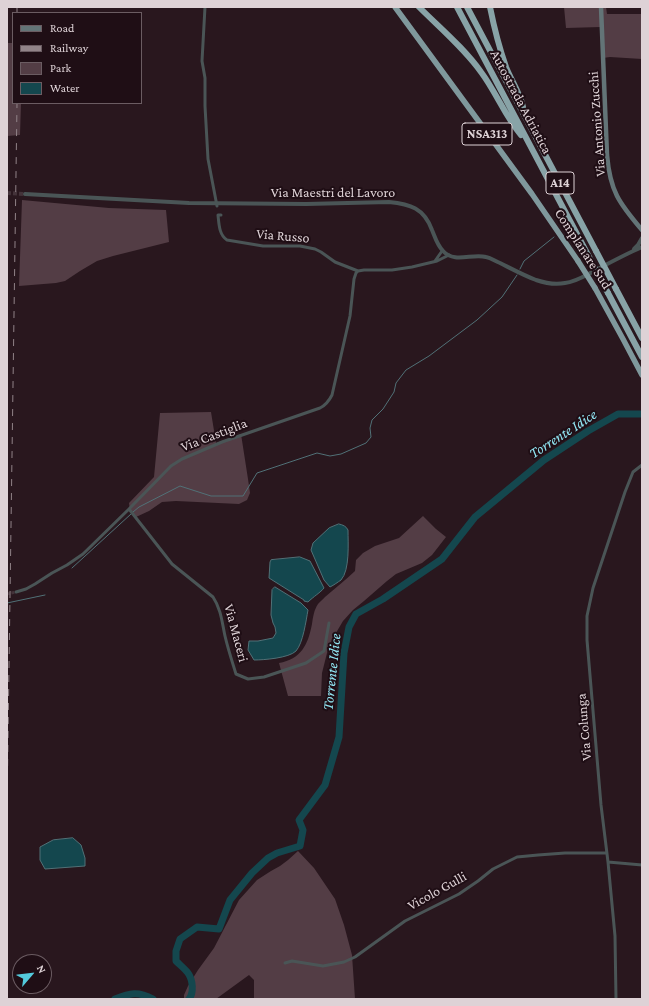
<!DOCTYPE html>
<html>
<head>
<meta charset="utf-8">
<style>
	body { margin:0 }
	#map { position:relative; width:649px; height:1006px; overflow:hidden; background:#29171e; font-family:"Crimson Pro",serif }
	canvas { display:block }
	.frame { position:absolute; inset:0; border:8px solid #ded2d6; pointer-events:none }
	.legend { position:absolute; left:12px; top:12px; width:130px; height:92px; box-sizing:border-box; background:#1f0e15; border:1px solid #6b5c62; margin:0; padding:5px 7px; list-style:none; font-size:12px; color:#ded2d6 }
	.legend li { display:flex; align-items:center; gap:8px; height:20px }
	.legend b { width:20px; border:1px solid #6b5c62 }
	.north { position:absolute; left:12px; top:954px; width:40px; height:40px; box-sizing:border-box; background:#1f0e15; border:1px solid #6b5c62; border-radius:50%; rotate:62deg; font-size:11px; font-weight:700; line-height:16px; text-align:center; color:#ded2d6 }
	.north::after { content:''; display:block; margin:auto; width:14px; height:18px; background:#53cadc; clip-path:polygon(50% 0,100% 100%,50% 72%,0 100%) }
</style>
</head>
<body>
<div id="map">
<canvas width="649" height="1006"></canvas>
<div class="frame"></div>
<ul class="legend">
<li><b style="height:5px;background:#637477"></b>Road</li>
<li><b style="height:5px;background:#918388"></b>Railway</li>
<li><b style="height:11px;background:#533d45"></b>Park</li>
<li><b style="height:11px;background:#14474e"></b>Water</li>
</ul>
<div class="north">N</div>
</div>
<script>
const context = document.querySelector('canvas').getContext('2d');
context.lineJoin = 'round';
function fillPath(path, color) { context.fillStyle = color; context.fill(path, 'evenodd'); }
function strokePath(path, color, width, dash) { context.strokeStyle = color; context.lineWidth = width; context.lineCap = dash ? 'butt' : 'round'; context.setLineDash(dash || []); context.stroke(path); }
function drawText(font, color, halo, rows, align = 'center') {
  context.font = font + ' "Crimson Pro",serif'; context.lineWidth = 4; context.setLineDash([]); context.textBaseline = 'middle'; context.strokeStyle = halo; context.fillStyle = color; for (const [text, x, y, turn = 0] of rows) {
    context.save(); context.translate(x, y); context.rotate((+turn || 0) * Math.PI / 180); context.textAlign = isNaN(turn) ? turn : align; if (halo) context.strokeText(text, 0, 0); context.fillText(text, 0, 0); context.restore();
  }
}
fillPath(new Path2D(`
	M564 7H606L607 14H642V59L610 57 603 58 601 27 566 28Z
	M7 43H13V103H21L20 135 7 136Z
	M22 200 109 208 166 210 169 242 113 256 97 261 80 271 65 281 56 283 19 286Z
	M211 412 216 443 241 434 248 479 250 493 247 500 239 504 176 501 162 502 149 511 136 517 130 511 129 503 154 477 160 413Z
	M423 516 436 529 446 537 432 555 422 563 396 574 387 581 364 601 353 610 343 621 333 638 328 649 322 673 321 696H288L279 663C301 659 308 645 312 624 313 617 314 610 318 604 320 602 323 599 325 597 335 588 346 580 355 571L356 560 363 553 375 546 399 538Z
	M298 851 314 868 335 899 344 925 352 955 355 999H254V980L249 975 216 999H184V995L188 986 198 970 214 948 239 900 257 880 271 871 280 866 288 860Z`), '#533d45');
const water = new Path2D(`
	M339 524C343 525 346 526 348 530 348 543 350 570 341 580 338 582 334 585 330 587L324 580 311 550 313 543 329 528Z
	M300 557 310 561 324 588C321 592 313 597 308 602L304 601V600L269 578 270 562 271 560Z
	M275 587 301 603 308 610C306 621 303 643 296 651 289 658 264 660 254 660L248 650 249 641H258L273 638 276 633 275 627 273 623 271 615 272 590Z
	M73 838 81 845 85 858V866L45 869 40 860V847L53 840Z`);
fillPath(water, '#14474e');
strokePath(water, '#517177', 1);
strokePath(new Path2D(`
	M520 269 524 261 554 237
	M133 512 139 507 180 486 211 496H243L257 473 317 453 330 456 341 454 366 443 371 437 370 428 372 420 383 409 394 392 396 383 406 370 429 356 477 320 502 297 517 275
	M72 568 131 514
	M7 603 45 595`), '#517177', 1);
strokePath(new Path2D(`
	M115 999C130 993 138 991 153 999
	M189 999C194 993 193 980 188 973 185 969 180 965 176 961V951L180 939 197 927 219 929 230 900 252 873 268 858 277 853 300 846 303 830 299 820 325 785 339 737 344 653 349 627 356 614 383 599 442 559 475 517 544 460 588 431 618 414H642`), '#14474e', 7);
strokePath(new Path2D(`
	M7 594 16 592`), '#44333a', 3, [3, 1.5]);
strokePath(new Path2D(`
	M7 193 25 194`), '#44333a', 4, [4, 2]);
strokePath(new Path2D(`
	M205 7 202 61 205 78V106L208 159 217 206
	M221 215H218C219 224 219 235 227 240L263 246H300L315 249 321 252 335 262 358 271 364 270H392L412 267 437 261 449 255
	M435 261 442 251
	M129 509 172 564 213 597C221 609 222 622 225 636 228 649 232 661 236 674L248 679 264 677 306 663 324 651 329 623
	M16 592 26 589 35 584 52 573 67 565 83 554 129 509 171 466 182 459 222 442 320 408C326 405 329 401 332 395L350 316 354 279 356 273 358 271
	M608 862 642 865
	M285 963 292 961 323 966 344 962 355 957 405 921 459 894 478 881 493 869 517 857 538 855 565 853H607
	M616 999 615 936 608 862 601 805 587 640V616L593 588 625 492 633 472 642 465`), '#4a5556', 3);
strokePath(new Path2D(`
	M25 194 189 203 306 204 389 202C410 204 424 208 432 230 435 237 437 245 443 251 455 264 472 253 486 257 491 258 495 261 500 263 512 269 523 275 536 280 545 283 555 285 565 283 576 282 586 275 596 270 611 262 626 254 642 247
	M634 249 638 245 642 238`), '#4a5556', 4);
strokePath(new Path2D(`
	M601 7 607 155C610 191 619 203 642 230`), '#637477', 4.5);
strokePath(new Path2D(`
	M395 7 532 194 578 261
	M595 288 623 339 642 375`), '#7f989c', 5.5);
strokePath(new Path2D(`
	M419 7C440 28 464 48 481 72 496 92 505 116 521 135
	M457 7 588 255
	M467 7 596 251
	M490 7C494 27 499 47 506 67 511 80 520 93 523 107
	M616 289 642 338
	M608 293 642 357`), '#88a3a7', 6);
strokePath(new Path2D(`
	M17 13V7
	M7 808 17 103`), '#918388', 1, [7, 7]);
strokePath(new Path2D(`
	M578 261 595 288`), '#7f989c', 5.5);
strokePath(new Path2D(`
	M596 251 616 289
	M588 255 608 293`), '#88a3a7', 6);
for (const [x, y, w] of [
	[487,134,50],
	[560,183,28]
]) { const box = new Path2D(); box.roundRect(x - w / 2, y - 11, w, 22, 3); context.fillStyle = '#1f0e15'; context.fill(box); strokePath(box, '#ded2d6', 1); }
drawText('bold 13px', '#ded2d6', null, [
	["NSA313",487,134],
	["A14",560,183]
]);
drawText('14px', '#ded2d6', '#1f0e15', [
	["Autostrada Adriatica",521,102,62],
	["Via Antonio Zucchi",597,124,-94],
	["Via Maestri del Lavoro",333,193],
	["Via Russo",283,236,5],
	["Complanare Sud",583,249,57],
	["Via Castiglia",214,435,-21],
	["Via Maceri",236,633,75],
	["Via Colunga",584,727,-95],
	["Vicolo Gulli",437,891,-29]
]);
drawText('italic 15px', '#92e7f4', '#1f0e15', [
	["Torrente Idice",563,434,-33],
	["Torrente Idice",332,672,-84]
]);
</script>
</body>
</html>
